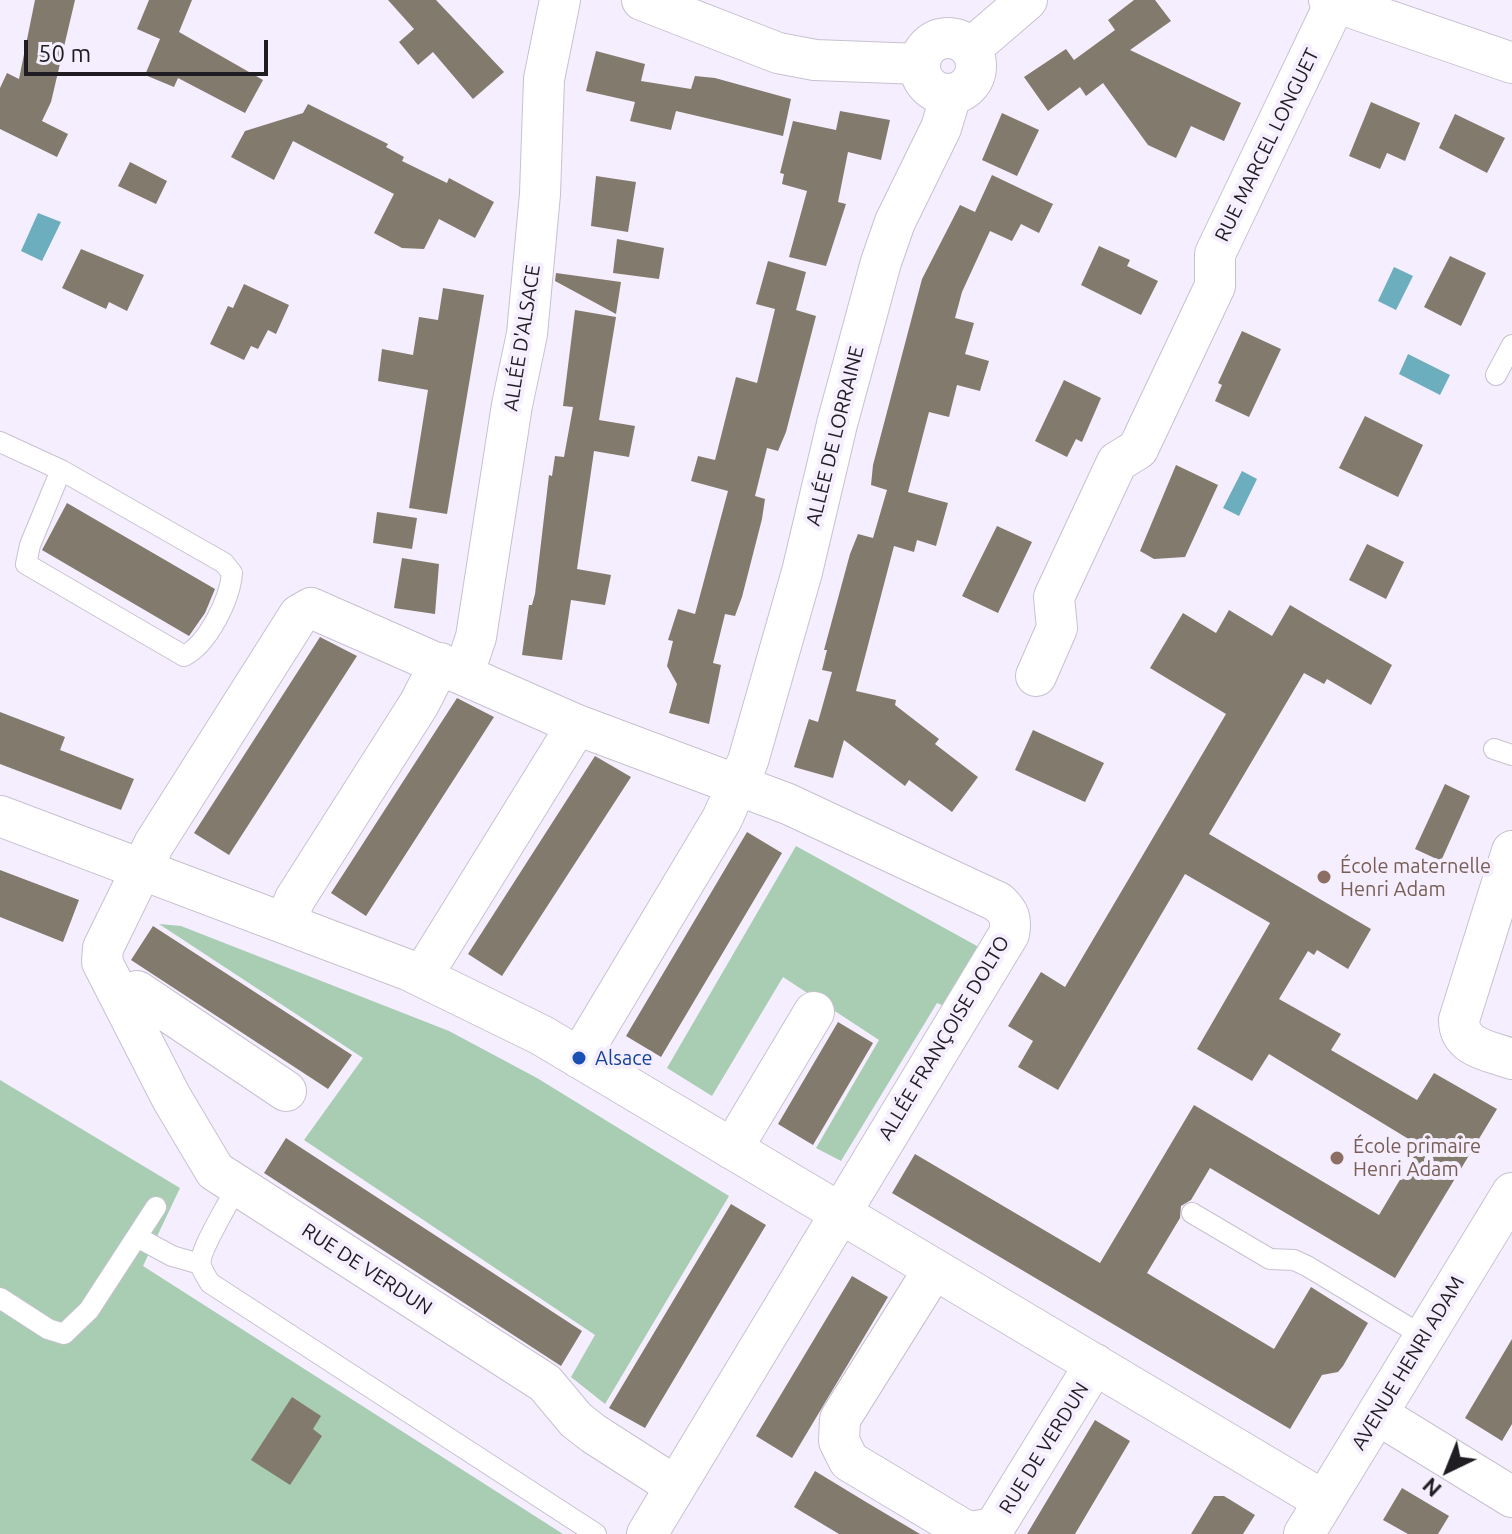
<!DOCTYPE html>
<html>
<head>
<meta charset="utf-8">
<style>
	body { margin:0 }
	#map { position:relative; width:1512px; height:1534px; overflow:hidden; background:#f5eefe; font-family:Ubuntu,sans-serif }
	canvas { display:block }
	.north { position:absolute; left:1408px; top:1430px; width:80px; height:80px; -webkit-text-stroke:6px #f5eefe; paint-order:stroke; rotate:223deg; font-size:22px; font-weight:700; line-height:32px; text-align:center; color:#1f1d22 }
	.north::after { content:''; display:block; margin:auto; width:28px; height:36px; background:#1f1d22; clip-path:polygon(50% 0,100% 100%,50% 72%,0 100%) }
	.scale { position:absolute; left:24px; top:40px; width:244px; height:36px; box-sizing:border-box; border:4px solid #1f1d22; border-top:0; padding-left:10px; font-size:24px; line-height:28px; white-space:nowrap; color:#1f1d22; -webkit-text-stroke:6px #f5eefe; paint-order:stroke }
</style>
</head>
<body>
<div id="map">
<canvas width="1512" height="1534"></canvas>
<div class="north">N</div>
<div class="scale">50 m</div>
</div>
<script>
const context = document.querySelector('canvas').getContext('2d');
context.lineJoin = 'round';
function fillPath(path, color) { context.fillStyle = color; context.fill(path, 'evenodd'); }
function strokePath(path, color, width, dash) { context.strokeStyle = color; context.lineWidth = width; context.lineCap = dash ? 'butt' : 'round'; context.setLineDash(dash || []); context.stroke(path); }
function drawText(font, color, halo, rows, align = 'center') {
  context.font = font + ' Ubuntu,sans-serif'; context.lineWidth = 8; context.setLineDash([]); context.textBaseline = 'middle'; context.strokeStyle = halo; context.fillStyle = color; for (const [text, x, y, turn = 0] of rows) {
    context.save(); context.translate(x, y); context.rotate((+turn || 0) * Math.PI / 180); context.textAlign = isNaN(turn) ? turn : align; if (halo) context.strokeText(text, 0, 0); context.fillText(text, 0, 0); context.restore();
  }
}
fillPath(new Path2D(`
	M796 846 986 951 951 1009 937 1003 841 1161 816 1148 879 1040 783 977 712 1096 667 1068Z
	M159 924 181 926 449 1031 537 1078 729 1196 605 1404 571 1377 595 1335 304 1140 363 1058Z
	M0 1080 180 1188 143 1266 563 1534H0Z`), '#a8cdb3');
fillPath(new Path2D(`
	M38 213 61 222 42 261 21 251Z
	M1394 267 1413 276 1396 310 1378 301Z
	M1408 354 1450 375 1440 395 1399 374Z
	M1242 471 1257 479 1239 516 1223 508Z`), '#6cadbe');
fillPath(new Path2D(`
	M35 0H75L51 102 42 121 68 134 57 157 0 129V88L7 73 19 79Z
	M149 0H192L179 32 263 80 245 113 178 78 174 87 145 75 160 39 137 29Z
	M388 0H436L504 72 473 99 433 52 418 65 399 42 414 29Z
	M1134 0H1155L1171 21 1130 50 1241 103 1224 141 1191 126 1176 158 1148 145 1103 83 1086 96 1080 87 1048 111 1024 77 1066 49 1074 60 1115 30 1108 20Z
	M596 51 645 64 641 81 691 89 695 76 715 78 791 99 783 136 676 111 671 130 630 121 635 102 586 91Z
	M1371 102 1420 123 1405 161 1387 153 1380 169 1349 156Z
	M308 104 388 144 386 147 404 157 402 161 447 183 449 178 494 202 475 238 439 219 424 249 402 248 374 233 394 194 293 141 274 180 231 157 245 131 303 113Z
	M840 111 890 120 881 160 848 152 838 202 846 204 826 266 789 257 807 191 782 184 784 174 780 173 793 121 836 130Z
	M1002 113 1039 130 1017 176 982 160Z
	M1455 114 1505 138 1487 173 1439 148Z
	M130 162 167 181 156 204 118 186Z
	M992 175 1053 204 1039 233 1021 224 1012 241 990 231 962 292 955 318 974 323 965 354 989 361 980 391 957 385 949 417 929 412 908 492 948 503 936 546 917 540 914 552 894 546 856 691 896 700 895 705 939 739 935 744 978 777 952 812 909 780 905 786 844 740 833 778 794 767 809 719 818 722 832 672 822 670 827 650H824L850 554 858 534 873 538 887 490 871 485 873 465 922 279 960 205 975 212Z
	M596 176 636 182 628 232 591 226Z
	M617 239 664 248 659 279 613 273Z
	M1099 246 1130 260 1127 266 1158 281 1141 315 1081 285Z
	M81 249 144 275 127 311 109 302 106 309 62 288Z
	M1450 256 1486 273 1461 326 1424 307Z
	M768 261 806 272 796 310 816 316 786 432 778 451 767 448 755 496 765 499 762 519 742 597 735 616 725 614 713 663 721 665 709 724 669 713 677 684 667 666 673 641 668 640 678 609 695 614 728 491 691 481 698 456 715 460 736 377 757 383 775 309 756 304Z
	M556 273 621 282 616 314 555 281Z
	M244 284 289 305 276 334 268 330 258 349 251 346 244 360 210 344 228 306 233 308Z
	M443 288 484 295 447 514 409 508 428 390 378 381 382 349 413 355 419 317 438 320Z
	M575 310 616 317 599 420 635 426 629 457 594 451 577 569 611 575 605 605 571 600 562 660 522 655 529 605H532L535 594 549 475 552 476 555 456 564 457 573 407 563 406Z
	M1242 331 1281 349 1249 417 1215 401 1222 385 1218 383Z
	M1064 380 1101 398 1082 442 1076 439 1067 457 1035 441Z
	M1365 416 1423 445 1398 497 1339 468Z
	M1176 465 1218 485 1185 557 1154 559 1140 551Z
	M67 503 215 589 205 613 189 636 42 550Z
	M377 512 417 518 412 549 373 543Z
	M997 526 1032 542 998 613 962 596Z
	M1367 544 1404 562 1386 599 1349 580Z
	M402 558 439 564 435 614 394 608Z
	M1290 605 1392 665 1371 705 1327 679 1324 684 1304 673 1209 834 1371 929 1348 969 1317 950 1314 955 1308 951 1279 999 1341 1034 1331 1050 1417 1100 1434 1073 1497 1109 1395 1278 1210 1168 1191 1200 1181 1206 1180 1218 1147 1273 1274 1349 1311 1287 1368 1323 1343 1366 1338 1372 1322 1375 1290 1429 892 1193 915 1154 1100 1263 1194 1105 1379 1215 1420 1146 1269 1054 1252 1081 1197 1049 1270 923 1185 874 1058 1090 1018 1067 1033 1041 1008 1026 1041 972 1065 987 1226 714 1150 668 1183 613 1216 633 1229 610 1272 636Z
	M320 637 357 656 229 855 194 833Z
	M457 698 494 717 366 916 331 893Z
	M0 712 65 737 60 750 134 779 121 810 0 764Z
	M1033 730 1104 763 1085 802 1015 770Z
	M595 756 631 777 502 976 468 954Z
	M1445 784 1470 796 1441 861 1415 849Z
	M747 832 782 853 661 1057 626 1036Z
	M0 870 79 900 63 942 0 917Z
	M153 926 352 1055 328 1089 131 960Z
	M838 1022 873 1043 813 1145 778 1124Z
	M286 1138 582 1331 561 1366 264 1173Z
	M731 1204 766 1225 645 1428 609 1408Z
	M852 1276 888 1297 792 1458 756 1436Z
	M1512 1339V1424L1502 1441 1465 1418Z
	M292 1397 321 1416 313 1429 322 1436 290 1485 251 1460Z
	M1095 1420 1130 1441 1075 1534H1027Z
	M815 1471 866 1502 920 1534H839L794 1507Z
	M1402 1488 1449 1516 1438 1534H1408L1383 1520Z
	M1214 1496H1224L1255 1515 1243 1534H1191Z`), '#837a6e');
const service = new Path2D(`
	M1496 375 1512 345
	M0 442 61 470 224 563 232 573C230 599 208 644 184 656L26 564 30 545 61 470
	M1494 749 1512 755
	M237 1185C230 1203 197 1252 201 1266 203 1272 207 1278 210 1283L596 1534
	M1192 1213 1270 1259 1294 1260 1307 1266 1423 1336
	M137 1237 172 1256 200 1264
	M0 1298 48 1329 64 1334 89 1310 156 1207`);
const minor = new Path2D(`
	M642 0 778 53 815 60 920 64
	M1329 0 1512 63
	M920 66a28 28 0 1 1 56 0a28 28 0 1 1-56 0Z
	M970 49 1027 0
	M464 673 476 637 512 405 527 334 540 194 544 79 560 0
	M1036 676 1057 628 1054 597 1117 462 1138 449 1215 286V254L1335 3
	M0 816 408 970 541 1035 1324 1501
	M1512 851 1459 1020C1459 1048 1490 1051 1512 1059
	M285 923 295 899 419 704 440 663
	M422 976 577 725
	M120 997 137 991 286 1091
	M579 1058 722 819 748 761 802 572 837 424 881 262 895 222 941 128 948 105 947 95
	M732 1149 814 1012
	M934 1269 840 1419 839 1441 849 1461 959 1527 970 1532 994 1528 1095 1364
	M1377 1414 1512 1497
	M647 1534 1009 934C1012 919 1009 912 998 902L788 804 577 725 311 608 299 615 154 844 103 948 102 962 171 1097 215 1171 545 1383 576 1420 594 1434 675 1486
	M1304 1534 1512 1193`);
strokePath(service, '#c7c1d0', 22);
strokePath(minor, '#c7c1d0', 42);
strokePath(service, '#fff', 20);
strokePath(minor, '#fff', 40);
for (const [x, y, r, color] of [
	[1324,877,8,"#8d6e63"],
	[579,1058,8,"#1a4fb4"],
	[1337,1158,8,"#8d6e63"]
]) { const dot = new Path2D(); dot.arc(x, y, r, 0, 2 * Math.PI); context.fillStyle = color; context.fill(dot); strokePath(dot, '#f5eefe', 3); }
drawText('20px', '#1f1d22', '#f5eefe', [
	["RUE MARCEL LONGUET",1267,145,-64],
	["ALLÉE D'ALSACE",522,338,-81],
	["ALLÉE DE LORRAINE",835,436,-76],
	["ALLÉE FRANÇOISE DOLTO",944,1038,-59],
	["RUE DE VERDUN",367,1269,33],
	["AVENUE HENRI ADAM",1408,1363,-59],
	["RUE DE VERDUN",1044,1448,-58]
]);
drawText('20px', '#785e54', '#f5eefe', [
	["École maternelle",1340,866],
	["Henri Adam",1340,889],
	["École primaire",1353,1146],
	["Henri Adam",1353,1169]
], 'left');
drawText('20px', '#164399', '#f5eefe', [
	["Alsace",595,1058]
], 'left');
</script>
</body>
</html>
